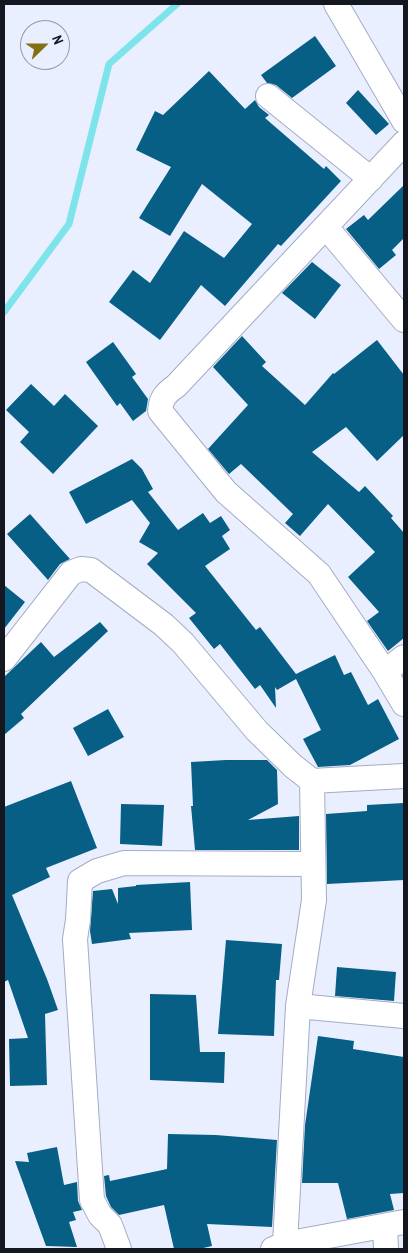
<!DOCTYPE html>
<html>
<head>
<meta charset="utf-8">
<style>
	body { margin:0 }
	#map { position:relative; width:408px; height:1253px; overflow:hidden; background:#eaefff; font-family:"Archivo Narrow",sans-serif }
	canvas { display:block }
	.frame { position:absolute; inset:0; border:5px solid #141720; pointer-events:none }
	.north { position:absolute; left:20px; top:20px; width:50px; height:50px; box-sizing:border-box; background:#eaefff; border:1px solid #9499a6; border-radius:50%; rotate:68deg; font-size:14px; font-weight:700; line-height:20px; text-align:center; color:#141720 }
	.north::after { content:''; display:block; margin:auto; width:18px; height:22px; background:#837010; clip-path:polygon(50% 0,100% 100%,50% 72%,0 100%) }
</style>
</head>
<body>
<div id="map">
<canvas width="408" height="1253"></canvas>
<div class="frame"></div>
<div class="north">N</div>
</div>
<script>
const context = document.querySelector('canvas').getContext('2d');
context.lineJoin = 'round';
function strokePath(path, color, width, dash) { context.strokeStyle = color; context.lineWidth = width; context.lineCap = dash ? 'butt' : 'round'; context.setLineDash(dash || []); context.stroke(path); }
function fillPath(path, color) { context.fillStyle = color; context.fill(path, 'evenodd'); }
strokePath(new Path2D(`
	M4 312 69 224 109 64 177 4`), '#7de4eb', 7);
fillPath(new Path2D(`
	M315 36 336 66 292 98 276 85 267 83 261 75Z
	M209 71 245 109 255 100 259 107 269 115 265 118 324 169 326 166 341 181 281 246 278 244 225 306 201 285 160 340 109 302 133 270 150 283 184 231 224 258 252 224 202 184 170 236 139 218 171 167 136 150 155 111 163 115Z
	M358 90 389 124 376 135 346 103Z
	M404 185V238L392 250 396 255 379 269 346 229 364 215 368 220Z
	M312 262 341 285 315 319 282 293Z
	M242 336 266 362 262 366 305 405 333 373 334 374 377 340 404 375V435L377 461 346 427 312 452 359 492 365 486 393 516 391 518 404 533V638L388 651 367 621 379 612 348 577 375 552 328 504 300 536 285 523 293 514 241 464 229 474 208 449 248 405 213 367Z
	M113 342 136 374 132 377 148 399 146 411 133 421 120 403 117 406 86 362Z
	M31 384 54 406 65 394 98 426 53 474 20 442 29 432 6 410Z
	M132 459 142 469 153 489 148 492 178 530 203 513 210 523 221 516 230 530 222 536 230 549 205 566 256 630 260 627 296 674 335 655 344 675 351 672 368 705 378 699 399 739 350 765 318 767 303 739 321 730 296 679 277 690 275 687 276 708 260 685 255 689 220 644 214 649 189 618 196 613 147 564 158 553 139 542 150 523 132 500 86 524 69 492Z
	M30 514 70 559 60 564 48 580 7 534Z
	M4 585 25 602 4 629Z
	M100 622 108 631 21 714 24 718 4 735V677L41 642 54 657Z
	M108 709 124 737 88 756 73 728Z
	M226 760H267L277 770 278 804 248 820 299 816V850H195L191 806H193L191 762Z
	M71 781 97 848 46 868 50 877 12 895 47 979 58 1010 45 1014 47 1085 10 1086 9 1039 28 1038 8 980 4 982V807Z
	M404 803V880L327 884 326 814 367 811V805Z
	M121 804 164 805 162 846 120 844Z
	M190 882 192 930 129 933 131 939 92 944 90 931 93 891 112 889 118 904V888L136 886V885Z
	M226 940 282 944 279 980H276L274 1036 218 1034Z
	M337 967 396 972 394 1001 335 996Z
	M150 994 196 995 200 1052H225L224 1083 150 1080Z
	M318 1036 354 1041 353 1049 404 1057V1193L390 1194 394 1210 347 1219 338 1183H302L305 1125Z
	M168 1134 216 1135 277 1140 272 1227 207 1224 212 1246 199 1249H174L164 1205 119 1215 111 1207 106 1196 104 1176 109 1175 110 1181 167 1169Z
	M57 1147 64 1185 77 1182 78 1201 82 1210 73 1212 76 1220 69 1222 77 1247 46 1246 15 1161 29 1162 27 1153Z`), '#075f86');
const minor = new Path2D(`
	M336 4 404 121
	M268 96 371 179
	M404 143 176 386C166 393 161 398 160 411L226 492 319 574 385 672 404 704
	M326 227 404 320
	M4 659 71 573 81 569 91 570 164 625 183 643 257 731 293 766 312 781 404 776
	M385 672 404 657
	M298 1006 404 1016
	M385 1226 386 1249
	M285 1244 298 1006 314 900 312 781
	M119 1249 110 1225 100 1215 92 1200 75 939 78 920 80 881 97 871 124 863 313 864
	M273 1249 285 1244 404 1222`);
strokePath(minor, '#a4acc4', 26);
strokePath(minor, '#fff', 24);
</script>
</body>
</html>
